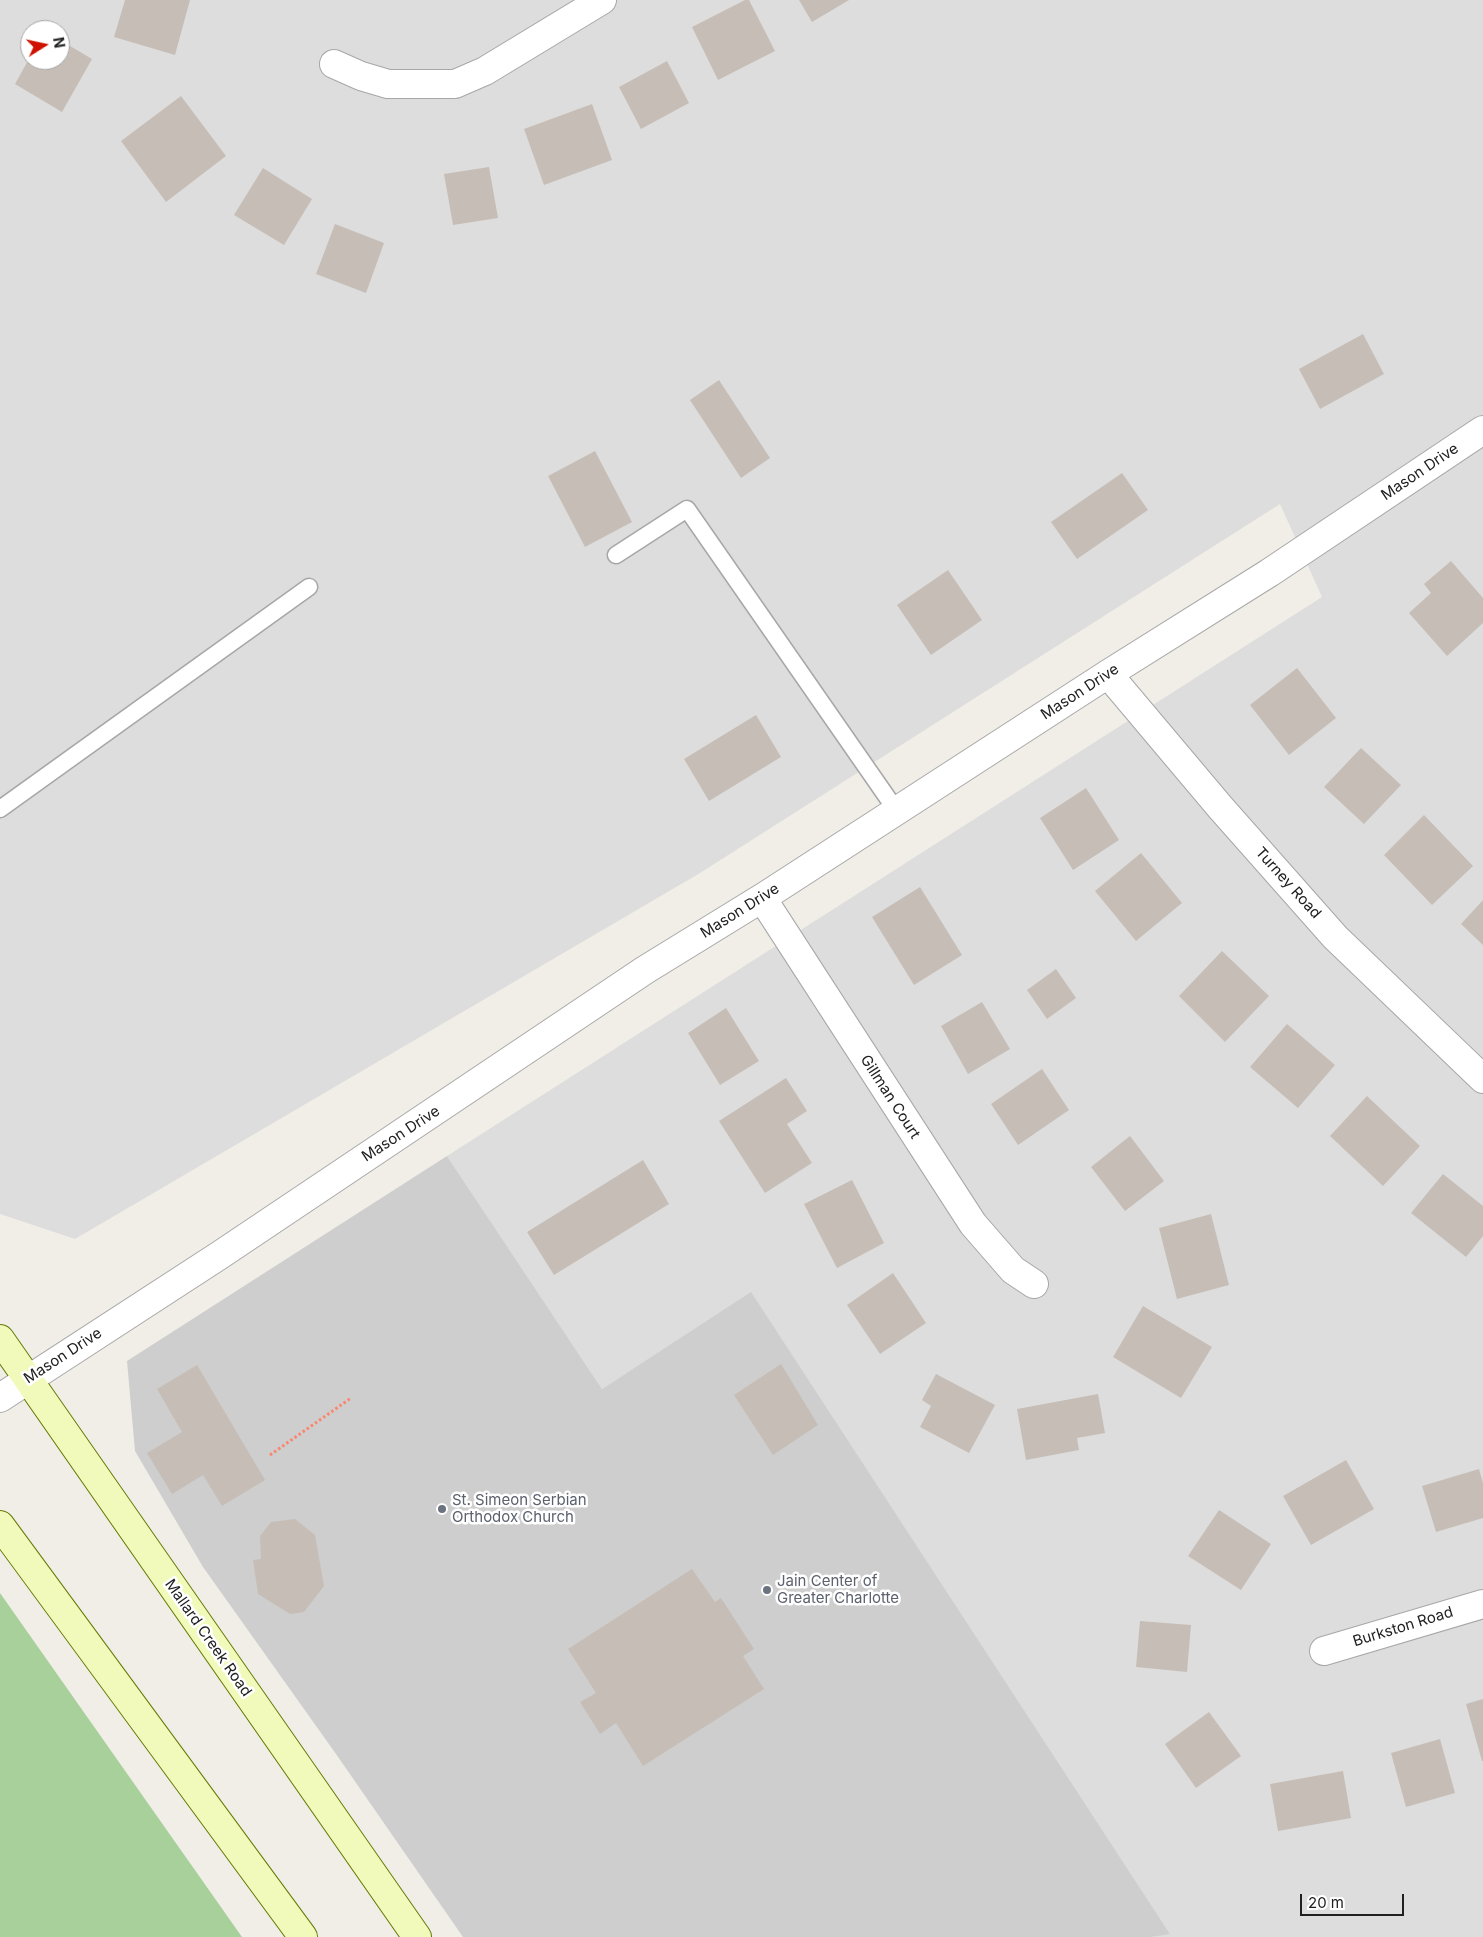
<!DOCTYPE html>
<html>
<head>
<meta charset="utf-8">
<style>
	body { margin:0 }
	#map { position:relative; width:1483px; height:1937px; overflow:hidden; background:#f1eee7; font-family:Inter,sans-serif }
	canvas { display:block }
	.north { position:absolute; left:20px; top:20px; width:50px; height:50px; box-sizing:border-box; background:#fff; border:1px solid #a6a6a6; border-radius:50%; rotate:80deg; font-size:14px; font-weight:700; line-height:20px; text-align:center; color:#202020 }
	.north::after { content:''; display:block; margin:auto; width:18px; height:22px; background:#d01000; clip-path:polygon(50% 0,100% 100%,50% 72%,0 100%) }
	.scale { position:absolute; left:1300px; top:1894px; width:104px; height:22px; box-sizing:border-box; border:2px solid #202020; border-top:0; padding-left:6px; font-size:15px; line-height:18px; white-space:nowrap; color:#202020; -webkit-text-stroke:4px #fff; paint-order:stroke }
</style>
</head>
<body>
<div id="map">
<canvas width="1483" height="1937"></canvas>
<div class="north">N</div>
<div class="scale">20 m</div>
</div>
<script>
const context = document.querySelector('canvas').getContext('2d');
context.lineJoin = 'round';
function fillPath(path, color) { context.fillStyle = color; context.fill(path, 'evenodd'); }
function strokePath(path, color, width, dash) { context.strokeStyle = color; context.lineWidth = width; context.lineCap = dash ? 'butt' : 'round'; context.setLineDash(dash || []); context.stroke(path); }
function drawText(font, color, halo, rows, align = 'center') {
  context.font = font + ' Inter,sans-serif'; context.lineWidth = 5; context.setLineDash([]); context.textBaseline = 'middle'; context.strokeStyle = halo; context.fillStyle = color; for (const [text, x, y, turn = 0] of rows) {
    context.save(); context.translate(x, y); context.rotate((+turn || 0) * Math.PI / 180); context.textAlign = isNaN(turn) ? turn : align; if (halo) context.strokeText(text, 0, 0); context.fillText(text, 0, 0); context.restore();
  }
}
fillPath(new Path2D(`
	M0 0H1483V1937H1151L1169 1933 751 1293 602 1389 447 1156 1322 597 1280 504 700 873 75 1239 0 1214ZM30 30H60V60H30Z`), '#dedddd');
fillPath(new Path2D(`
	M447 1156 602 1389 751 1292 1170 1934 1151 1937H463L336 1754 203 1567 135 1451 127 1361Z`), '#cecece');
fillPath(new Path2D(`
	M0 1593 242 1937H0Z`), '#a7d09b');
fillPath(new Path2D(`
	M125 0H190L175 55 114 37Z
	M745 0H749L775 51 718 80 692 27Z
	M799 0H849L812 22Z
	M60 40 92 59 62 112 15 84 30 57V60H60Z
	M667 61 689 103 641 129 619 87Z
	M181 96 226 156 166 202 121 141Z
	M592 104 612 160 544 185 524 129Z
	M489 167 498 218 453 225 444 174Z
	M263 168 312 199 284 245 234 215Z
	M335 224 384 243 366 293 316 274Z
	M1363 334 1384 374 1320 409 1299 369Z
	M719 380 770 458 741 478 690 400Z
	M595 451 632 522 585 547 548 476Z
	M1122 473 1148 510 1077 559 1051 522Z
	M1451 561 1483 598V623L1447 656 1409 613 1431 593 1424 584Z
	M948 570 982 620 931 655 897 605Z
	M1297 668 1336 718 1289 755 1250 705Z
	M756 715 781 757 709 801 684 759Z
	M1361 748 1401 785 1364 824 1324 787Z
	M1086 788 1119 840 1073 870 1040 818Z
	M1424 815 1473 866 1432 905 1384 855Z
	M1141 853 1182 903 1136 941 1095 891Z
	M920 887 962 955 914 985 872 917Z
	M1483 900V945L1461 924Z
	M1222 951 1269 996 1225 1042 1179 996Z
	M1056 969 1076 998 1047 1019 1027 990Z
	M982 1002 1010 1049 968 1074 941 1026Z
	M726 1008 759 1061 720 1085 688 1033Z
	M1287 1024 1335 1065 1298 1108 1250 1067Z
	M1042 1069 1069 1110 1018 1145 991 1104Z
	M786 1078 807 1111 787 1124 812 1163 765 1193 719 1121Z
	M1367 1096 1420 1146 1383 1186 1330 1136Z
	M1130 1136 1164 1181 1125 1211 1091 1167Z
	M643 1160 669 1204 554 1275 527 1232Z
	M1443 1174 1483 1206V1236L1466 1257 1411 1213Z
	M852 1180 884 1243 837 1268 804 1204Z
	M1211 1214 1229 1285 1177 1299 1159 1228Z
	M893 1273 926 1323 880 1354 847 1305Z
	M1143 1306 1212 1347 1181 1398 1113 1357Z
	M781 1364 818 1425 773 1455 734 1395Z
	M197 1365 265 1480 222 1506 203 1475 172 1494 147 1453 182 1432 157 1389Z
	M936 1374 995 1405 969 1453 920 1427 931 1406 922 1400Z
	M1098 1394 1105 1433 1077 1438 1079 1450 1026 1460 1017 1409Z
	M1346 1460 1374 1509 1311 1545 1283 1496Z
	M1479 1469 1483 1483V1518L1436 1532 1422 1486Z
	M1219 1510 1271 1544 1241 1590 1188 1556Z
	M295 1519 315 1535 324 1586 304 1612 290 1614 258 1594 253 1560 261 1559 260 1536 271 1522Z
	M692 1569 715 1602 721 1598 754 1649 743 1656 764 1689 643 1766 616 1723 600 1734 580 1702 596 1693 568 1649Z
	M1140 1621 1191 1625 1187 1672 1136 1667Z
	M1483 1699V1761H1482L1466 1704Z
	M1209 1712 1241 1756 1196 1788 1165 1744Z
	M1440 1739 1455 1793 1406 1807 1391 1753Z
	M1343 1771 1351 1818 1278 1831 1270 1784Z`), '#c6beb6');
const lane = new Path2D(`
	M616 555 687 509 896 810
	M0 809 309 587`);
const street = new Path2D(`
	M334 64 361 76 388 84H455L485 71 602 0
	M1108 674 1220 807 1335 937 1483 1079
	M762 898 973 1224 1013 1270 1034 1284
	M0 1398 220 1255 645 970 762 898 1108 674 1269 573 1483 430
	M1324 1651 1483 1604`);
const secondary = new Path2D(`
	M0 1339 417 1937
	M0 1525 303 1937`);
strokePath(lane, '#a7a7a7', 19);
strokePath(street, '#a7a7a7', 30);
strokePath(secondary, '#657a04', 30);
strokePath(new Path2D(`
	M270 1455 351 1398`), '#fb866d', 3, [2.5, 2.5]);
strokePath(lane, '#fff', 16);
strokePath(street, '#fff', 28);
strokePath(secondary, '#f2fabb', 28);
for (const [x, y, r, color] of [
	[442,1509,5,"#6b7280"],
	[767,1590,5,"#6b7280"]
]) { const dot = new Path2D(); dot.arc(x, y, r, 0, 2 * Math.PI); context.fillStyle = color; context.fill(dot); strokePath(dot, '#fff', 2); }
drawText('15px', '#202020', '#fff', [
	["Mason Drive",1420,472,-34],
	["Mason Drive",1080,692,-33],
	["Turney Road",1288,883,48],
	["Mason Drive",740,911,-32],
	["Gillman Court",890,1097,57],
	["Mason Drive",401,1134,-33],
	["Mason Drive",63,1356,-33],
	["Burkston Road",1403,1627,-17],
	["Mallard Creek Road",208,1638,55]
]);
drawText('15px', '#5b616d', '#fff', [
	["St. Simeon Serbian",452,1500],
	["Orthodox Church",452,1517],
	["Jain Center of",777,1581],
	["Greater Charlotte",777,1598]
], 'left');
</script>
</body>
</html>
